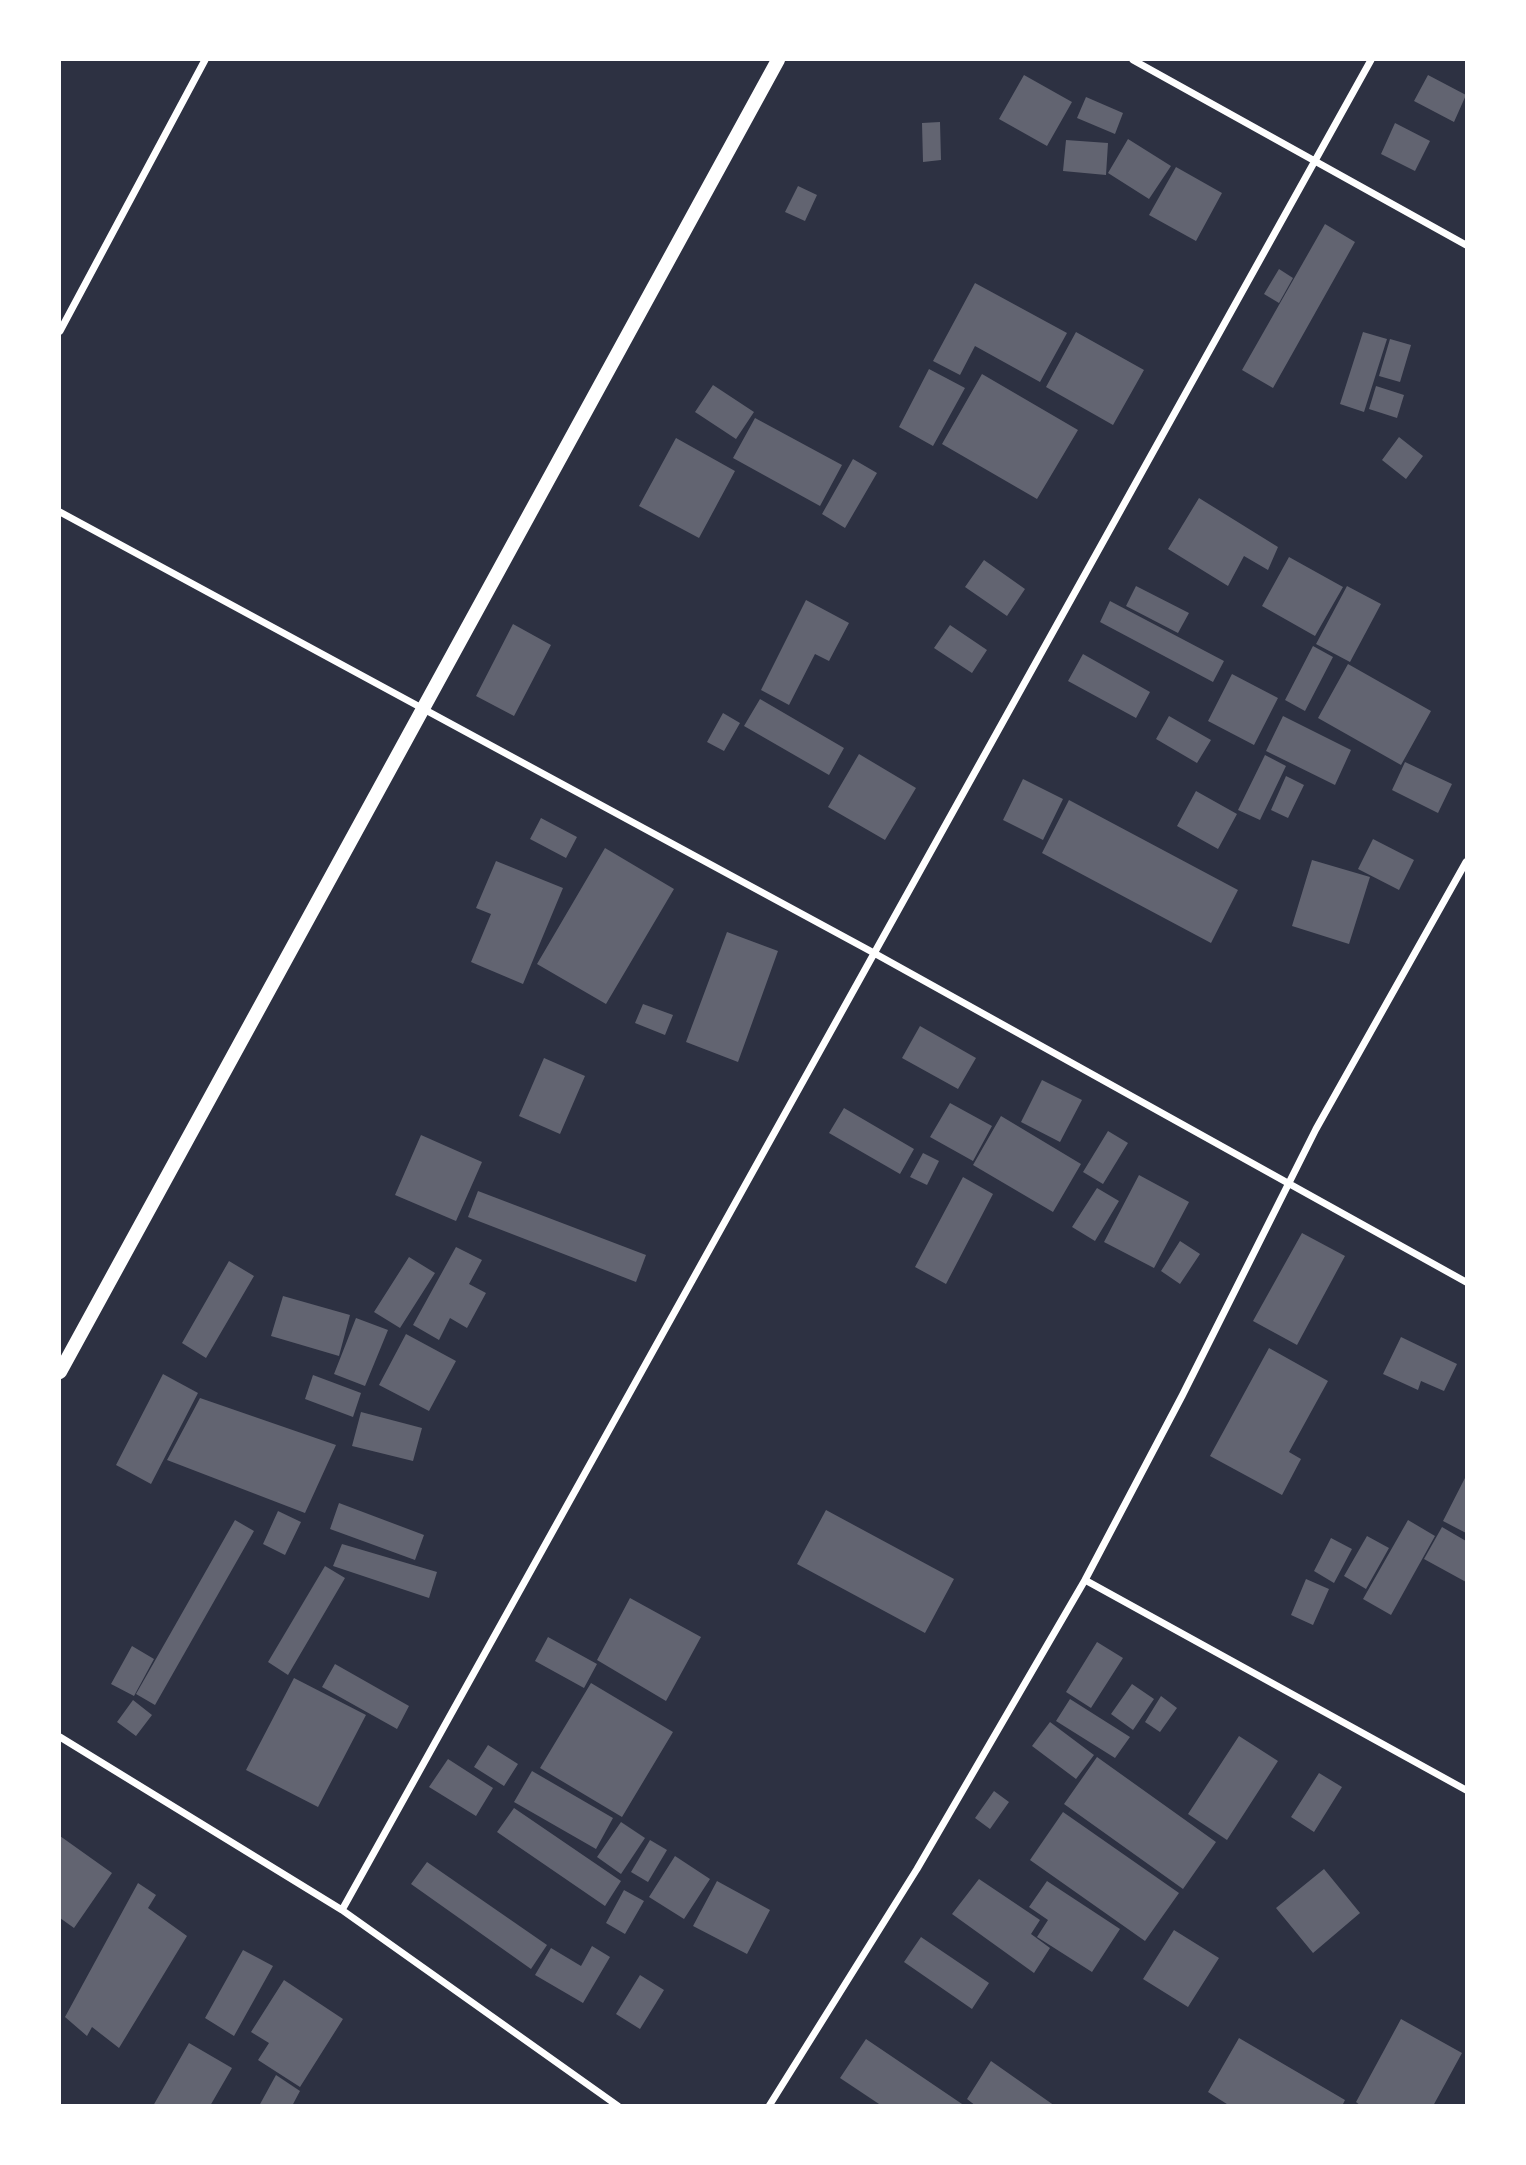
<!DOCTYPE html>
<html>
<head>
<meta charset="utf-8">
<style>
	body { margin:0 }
	#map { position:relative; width:1526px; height:2165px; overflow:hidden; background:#2d3142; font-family:Commissioner,sans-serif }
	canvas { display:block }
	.frame { position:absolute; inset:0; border:61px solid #fff; pointer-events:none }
</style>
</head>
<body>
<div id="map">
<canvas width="1526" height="2165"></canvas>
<div class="frame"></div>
</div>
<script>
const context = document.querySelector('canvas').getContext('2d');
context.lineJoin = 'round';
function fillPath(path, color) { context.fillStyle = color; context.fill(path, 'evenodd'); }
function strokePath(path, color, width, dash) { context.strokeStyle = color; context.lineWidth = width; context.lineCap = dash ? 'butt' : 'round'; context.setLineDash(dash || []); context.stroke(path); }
fillPath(new Path2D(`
	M1024 75 1072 102 1047 146 999 119Z
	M1428 75 1466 95 1454 122 1414 101Z
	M1086 97 1123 113 1115 134 1077 118Z
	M940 122 941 160 923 162 922 123Z
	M1395 123 1430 141 1415 171 1381 154Z
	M1128 139 1171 166 1149 199 1108 173Z
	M1066 140 1108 143 1106 175 1063 171Z
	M1176 167 1222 193 1196 241 1149 215Z
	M798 186 817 195 805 221 785 212Z
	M1325 224 1355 242 1273 388 1242 370Z
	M1279 269 1293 278 1279 303 1264 294Z
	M975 283 1067 333 1040 382 975 346 960 375 933 361Z
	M1076 332 1144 370 1113 425 1046 387Z
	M1363 332 1387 339 1364 412 1340 404Z
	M1390 339 1411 345 1400 382 1379 376Z
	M929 369 965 388 933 446 899 427Z
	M982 374 1078 430 1037 499 942 444Z
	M713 385 754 412 736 439 695 412Z
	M1376 386 1404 395 1397 418 1369 409Z
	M755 418 842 465 820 506 733 458Z
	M1399 437 1423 456 1406 479 1382 460Z
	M676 438 735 471 699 538 639 506Z
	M853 459 877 473 845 528 822 514Z
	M1199 498 1278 547 1268 570 1244 556 1228 586 1168 549Z
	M1289 557 1343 587 1315 636 1262 606Z
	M984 560 1025 589 1007 616 965 587Z
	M1136 586 1189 613 1178 633 1126 606Z
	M1347 586 1381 604 1350 662 1316 644Z
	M806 600 849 623 829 661 815 654 789 705 761 690Z
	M1110 601 1224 661 1213 682 1100 622Z
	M513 624 551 645 514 716 476 696Z
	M950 625 987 650 972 673 934 648Z
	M1313 646 1333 657 1305 711 1285 700Z
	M1083 654 1150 692 1136 718 1068 681Z
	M1348 664 1431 711 1401 765 1318 718Z
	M1232 674 1278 698 1254 745 1208 721Z
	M760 699 844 748 829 775 744 726Z
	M723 713 740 723 724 751 707 742Z
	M1169 716 1211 740 1197 763 1156 739Z
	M1283 716 1351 750 1335 785 1266 751Z
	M859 754 916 788 885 840 828 807Z
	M1265 755 1286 766 1260 820 1238 810Z
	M1405 762 1452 784 1438 813 1392 790Z
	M1286 776 1304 785 1288 818 1271 810Z
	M1023 779 1063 799 1043 840 1003 820Z
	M1196 791 1237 814 1218 849 1177 826Z
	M1069 800 1238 890 1211 943 1042 853Z
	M541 818 577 837 566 858 530 839Z
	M1373 839 1414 860 1399 890 1358 869Z
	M605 848 674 889 606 1004 537 964Z
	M1312 860 1370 877 1349 944 1292 926Z
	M496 861 563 888 523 984 471 962 491 914 476 908Z
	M727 932 778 951 738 1062 686 1042Z
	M643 1004 673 1015 665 1035 635 1023Z
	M920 1026 976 1058 958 1089 902 1058Z
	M544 1058 585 1076 560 1134 519 1116Z
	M1042 1080 1082 1100 1060 1142 1021 1122Z
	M950 1103 992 1126 973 1161 930 1137Z
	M844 1108 914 1149 900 1174 829 1133Z
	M1001 1116 1081 1164 1053 1212 973 1165Z
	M1108 1131 1128 1143 1103 1184 1083 1172Z
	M421 1135 482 1162 456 1221 395 1195Z
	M923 1153 939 1161 927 1185 910 1177Z
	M1139 1175 1189 1202 1154 1268 1104 1242Z
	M963 1177 993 1194 946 1284 915 1267Z
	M1097 1188 1119 1201 1095 1241 1072 1227Z
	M478 1191 646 1255 636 1282 468 1217Z
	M1302 1233 1345 1256 1297 1345 1253 1321Z
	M1180 1241 1200 1254 1180 1284 1161 1271Z
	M456 1247 482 1260 469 1284 486 1293 467 1328 450 1318 439 1340 413 1325Z
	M409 1257 435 1273 400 1328 374 1312Z
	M229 1261 254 1276 206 1358 182 1343Z
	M283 1296 350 1315 339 1356 271 1336Z
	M356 1318 388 1330 365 1386 334 1374Z
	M406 1334 456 1361 429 1411 379 1385Z
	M1401 1337 1457 1364 1444 1391 1421 1381 1418 1390 1383 1374Z
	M1269 1348 1328 1381 1289 1452 1301 1459 1282 1495 1210 1456Z
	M163 1374 198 1393 151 1484 116 1465Z
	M313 1375 361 1393 353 1417 305 1399Z
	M200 1398 336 1445 305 1513 167 1460Z
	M361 1412 422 1428 413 1461 352 1446Z
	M1466 1476V1533L1443 1521Z
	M339 1503 424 1535 415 1560 330 1529Z
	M826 1510 954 1579 925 1633 797 1564Z
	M278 1511 301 1522 285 1555 263 1544Z
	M235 1520 254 1531 155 1705 136 1694Z
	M1408 1520 1435 1536 1391 1615 1363 1599Z
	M1442 1527 1466 1541V1582L1424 1559Z
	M1367 1536 1389 1548 1366 1589 1344 1576Z
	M1331 1538 1352 1549 1334 1583 1314 1571Z
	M342 1544 437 1572 429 1598 333 1566Z
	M325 1566 345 1578 288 1675 268 1662Z
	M1306 1579 1329 1589 1313 1625 1291 1615Z
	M630 1598 701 1637 666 1701 597 1660Z
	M548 1637 597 1664 584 1688 535 1661Z
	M1097 1642 1123 1658 1091 1708 1066 1692Z
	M132 1646 154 1659 134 1696 111 1684Z
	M335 1664 409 1706 397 1729 322 1687Z
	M294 1678 366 1715 318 1807 246 1770Z
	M591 1683 673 1732 622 1817 540 1768Z
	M1132 1684 1154 1699 1133 1730 1111 1714Z
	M1161 1696 1177 1708 1160 1732 1145 1722Z
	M1070 1699 1130 1737 1115 1758 1056 1721Z
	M133 1700 152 1715 136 1736 117 1722Z
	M1050 1722 1094 1755 1076 1779 1032 1746Z
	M1239 1736 1278 1761 1227 1840 1188 1814Z
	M488 1745 518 1764 504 1786 474 1767Z
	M1097 1757 1216 1842 1183 1889 1064 1804Z
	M448 1759 493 1788 476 1816 429 1787Z
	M532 1771 613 1818 596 1849 514 1802Z
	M1319 1773 1342 1787 1314 1832 1291 1817Z
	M994 1791 1009 1802 990 1829 975 1818Z
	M514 1808 621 1881 605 1906 497 1832Z
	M1063 1812 1179 1893 1145 1941 1030 1860Z
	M621 1822 645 1838 621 1874 597 1857Z
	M60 1836 112 1873 74 1928 60 1918Z
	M650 1840 667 1850 648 1882 631 1872Z
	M675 1856 710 1879 684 1919 649 1897Z
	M427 1862 547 1945 531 1969 411 1884Z
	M1324 1869 1360 1913 1313 1953 1276 1908Z
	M979 1879 1040 1920 1031 1934 1050 1948 1034 1973 952 1914Z
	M717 1881 770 1910 747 1954 693 1926Z
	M1047 1881 1120 1929 1092 1972 1037 1937 1048 1920 1029 1907Z
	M138 1883 156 1895 148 1908 187 1936 119 2048 92 2027 87 2036 65 2017Z
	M624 1890 644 1901 625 1934 606 1923Z
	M1174 1930 1219 1958 1188 2007 1143 1979Z
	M921 1937 989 1983 972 2009 904 1962Z
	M592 1946 610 1957 583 2003 535 1975 551 1948 581 1966Z
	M243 1950 273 1966 234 2036 205 2018Z
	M640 1975 664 1990 640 2029 616 2014Z
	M284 1980 343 2019 300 2087 258 2060 269 2043 251 2032Z
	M1401 2019 1462 2053 1433 2106H1361L1356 2102Z
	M1239 2038 1345 2100 1342 2106H1230L1208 2092Z
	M866 2039 965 2106H882L840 2078Z
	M189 2043 232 2068 210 2106H153Z
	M991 2061 1055 2106H976L967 2099Z
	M276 2075 300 2091 292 2106H259Z`), '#626471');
strokePath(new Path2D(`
	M1133 60 1466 245
	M60 331 205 60
	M60 512 874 953 1466 1282
	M1085 1580 1466 1790
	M60 1737 342 1910 618 2106
	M342 1910 1371 60
	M769 2106 917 1869 1085 1580 1182 1396 1316 1129 1466 862`), '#fff', 7);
strokePath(new Path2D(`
	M60 1372 778 60`), '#fff', 14);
</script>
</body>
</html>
